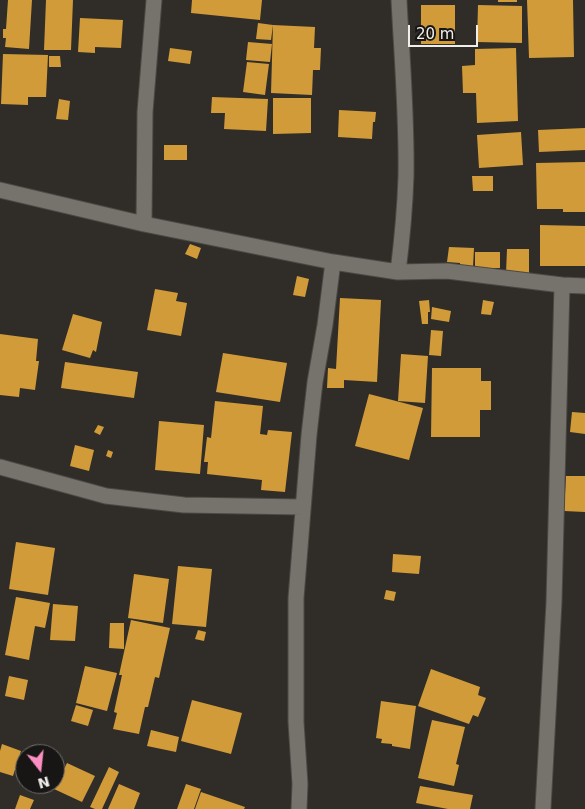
<!DOCTYPE html>
<html>
<head>
<meta charset="utf-8">
<style>
	body { margin:0 }
	#map { position:relative; width:585px; height:809px; overflow:hidden; background:#302d29; font-family:"DejaVu Sans",sans-serif }
	canvas { display:block }
	.north { position:absolute; left:15px; top:744px; width:50px; height:50px; box-sizing:border-box; background:#171614; border:1px solid #6e6c6a; border-radius:50%; rotate:164deg; font-size:14px; font-weight:700; line-height:20px; text-align:center; color:#f0eeeb }
	.north::after { content:''; display:block; margin:auto; width:18px; height:22px; background:#fc8fc2; clip-path:polygon(50% 0,100% 100%,50% 72%,0 100%) }
	.scale { position:absolute; left:408px; top:25px; width:70px; height:22px; box-sizing:border-box; border:2px solid #f0eeeb; border-top:0; padding-left:6px; font-size:15px; line-height:18px; white-space:nowrap; color:#f0eeeb; -webkit-text-stroke:4px #171614; paint-order:stroke }
</style>
</head>
<body>
<div id="map">
<canvas width="585" height="809"></canvas>
<div class="north">N</div>
<div class="scale">20 m</div>
</div>
<script>
const context = document.querySelector('canvas').getContext('2d');
context.lineJoin = 'round';
function fillPath(path, color) { context.fillStyle = color; context.fill(path, 'evenodd'); }
function strokePath(path, color, width, dash) { context.strokeStyle = color; context.lineWidth = width; context.lineCap = dash ? 'butt' : 'round'; context.setLineDash(dash || []); context.stroke(path); }
fillPath(new Path2D(`
	M8 0H32L29 49 5 47 6 38H3V29H6Z
	M46 0H73L71 50H44Z
	M192 0H262L260 20 191 13Z
	M498 0H517V2H498Z
	M527 0H573L574 57 529 58Z
	M421 5H455V44H421Z
	M478 5 522 6V43L477 42Z
	M80 18 123 20 121 48 95 47V53L78 52Z
	M258 23 273 25 271 40 256 39Z
	M273 25 315 27 314 48H321L320 70H313L312 95 271 93Z
	M248 42 272 44 270 62 246 60Z
	M170 48 192 51 190 64 168 61Z
	M516 48 518 121 477 123 476 93H463L462 66 475 65V49Z
	M3 54 48 55 46 97H28V105L1 104Z
	M49 56H60L61 67H49Z
	M247 62 269 64 265 95 243 92Z
	M212 97 268 99 266 131 224 129 225 113H211Z
	M273 98H311V133L273 134Z
	M59 99 70 101 68 120 56 119Z
	M339 110 376 112 375 122H373L372 139 338 137Z
	M585 128V150L539 152 538 130Z
	M521 132 523 165 479 168 477 135Z
	M164 145H187V160H164Z
	M585 162V212H563V209H537L536 163Z
	M472 176H493V191H473Z
	M540 225 585 226V266H540Z
	M190 244 201 248 197 259 185 254Z
	M449 247 474 248 473 267 460 266V263L447 262Z
	M507 249H529V273H506Z
	M475 252H500V268H475Z
	M297 276 309 279 305 297 293 295Z
	M155 289 178 293 176 301 187 303 181 336 147 330Z
	M340 298 381 300 377 382 344 380V388H327L328 368 336 369Z
	M429 300 430 312H428V324H422L419 301Z
	M483 300 494 302 491 315 481 314Z
	M432 307 451 311 449 322 431 319Z
	M73 314 102 322 96 352 93 350 90 358 62 350Z
	M431 330 443 331 441 356 429 355Z
	M0 334 38 339 36 361H39L35 390 20 388 19 397 0 395Z
	M223 353 287 363 280 402 216 392Z
	M401 354 428 356 425 403 398 401Z
	M65 362 138 372 134 398 61 388Z
	M432 368H481V381H491V410H480V437H431Z
	M369 394 423 408 409 460 355 446Z
	M215 401 263 406 260 434 267 435 268 430 292 432 285 492 261 490 262 480 207 474 208 462H204L207 437 211 438Z
	M572 412 585 413V434L570 432Z
	M159 421 204 425 200 474 155 470Z
	M98 425 104 427 100 435 94 432Z
	M75 445 94 450 89 471 70 466Z
	M108 450 113 452 111 458 106 456Z
	M566 476H585V512L564 511Z
	M16 542 55 548 48 595 9 589Z
	M393 554 421 556 419 574 392 572Z
	M178 566 212 569 206 627 172 624Z
	M134 574 169 579 163 623 128 618Z
	M386 590 396 592 394 601 384 599Z
	M16 597 50 603 45 628 35 626 29 660 5 655Z
	M53 604 78 606 75 641 50 640Z
	M131 620 170 628 159 678 155 677 148 707H145L139 734 113 729 117 713 114 712 122 675H119Z
	M110 623H124V649L109 648Z
	M198 630 206 632 204 641 195 639Z
	M85 666 117 673 107 711 76 703Z
	M431 669 480 687 478 695 486 698 478 717 473 715 469 724 418 706Z
	M9 676 28 680 24 700 5 696Z
	M192 700 242 713 231 754 181 741Z
	M381 701 416 706 410 749 392 746V744L381 743 382 739 376 738Z
	M76 705 93 710 88 726 71 721Z
	M432 720 465 727 456 764 459 765 454 786 418 778Z
	M151 730 179 737 176 752 147 746Z
	M2 744 21 751 13 776 0 772V751Z
	M67 763 95 776 82 802 54 789Z
	M109 767 119 772 102 809H95L90 807Z
	M119 784 140 793 134 809H108Z
	M186 784 201 789 194 809H177Z
	M420 786 473 795 470 809H448L416 803Z
	M201 792 245 807 244 809H195Z
	M20 795 34 800 30 809H15Z`), '#d29b39');
const street = new Path2D(`
	M0 190 144 224 333 262 398 272 447 271 562 285 585 286
	M144 224 145 112 154 0
	M398 272C402 240 405 208 406 176 407 118 402 59 399 0
	M0 467 106 496 184 505 303 507
	M299 809 300 784 296 722V598L309 435 315 382 325 325 333 262
	M543 809 554 602 562 285`);
strokePath(street, '#4c4945', 17);
strokePath(street, '#76736d', 15);
</script>
</body>
</html>
